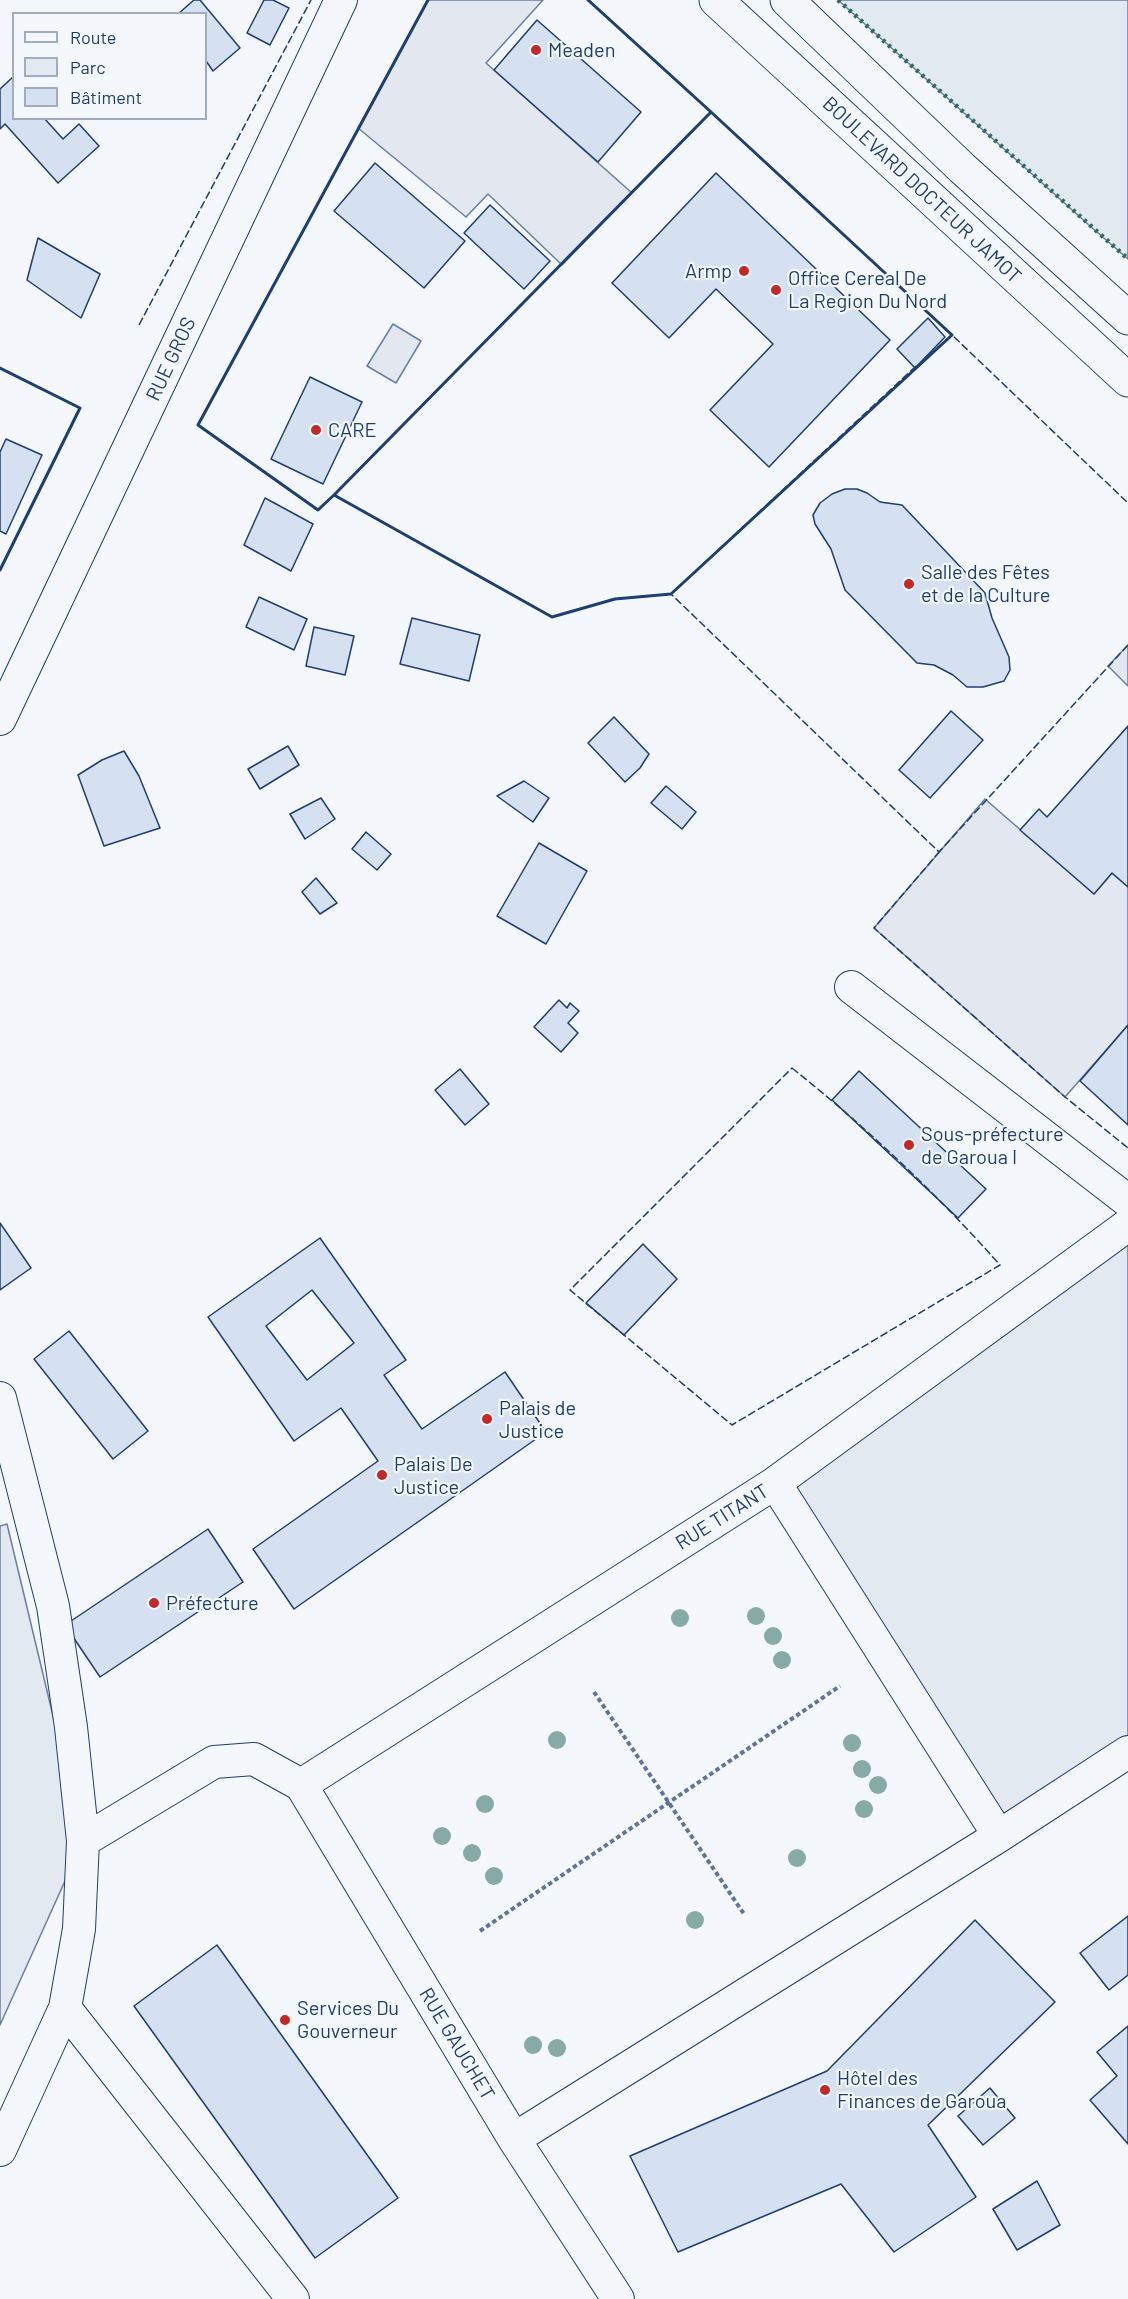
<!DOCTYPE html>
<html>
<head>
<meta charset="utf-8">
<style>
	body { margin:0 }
	#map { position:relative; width:1128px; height:2299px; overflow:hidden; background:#f4f7fb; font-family:Barlow,sans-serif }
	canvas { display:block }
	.legend { position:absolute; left:12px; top:12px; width:195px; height:108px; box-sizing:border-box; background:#f4f7fb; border:2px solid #9eadc5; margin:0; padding:8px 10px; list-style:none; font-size:18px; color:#1d3f73 }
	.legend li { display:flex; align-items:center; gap:12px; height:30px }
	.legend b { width:30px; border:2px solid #9eadc5 }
</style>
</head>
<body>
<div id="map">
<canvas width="1128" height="2299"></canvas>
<ul class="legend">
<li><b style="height:8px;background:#f4f7fb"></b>Route</li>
<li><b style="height:16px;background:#e3e9f0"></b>Parc</li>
<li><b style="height:16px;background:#d5e0f0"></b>Bâtiment</li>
</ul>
</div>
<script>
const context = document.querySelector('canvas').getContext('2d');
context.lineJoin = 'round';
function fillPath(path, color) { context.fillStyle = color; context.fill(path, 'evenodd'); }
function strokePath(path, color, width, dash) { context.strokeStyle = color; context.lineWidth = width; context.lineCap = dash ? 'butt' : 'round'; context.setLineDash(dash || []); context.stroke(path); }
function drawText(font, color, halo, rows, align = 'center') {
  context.font = font + ' Barlow,sans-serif'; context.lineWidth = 4.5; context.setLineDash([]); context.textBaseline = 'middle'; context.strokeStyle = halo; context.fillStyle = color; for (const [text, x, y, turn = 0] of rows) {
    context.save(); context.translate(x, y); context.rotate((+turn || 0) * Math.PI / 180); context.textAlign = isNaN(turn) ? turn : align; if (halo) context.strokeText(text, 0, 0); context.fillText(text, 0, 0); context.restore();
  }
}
const green = new Path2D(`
	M838 0H1128V259L1090 226Z
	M1128 1233V1752L999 1836 775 1483Z
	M7 1524 83 1841 0 2025V1526Z`);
fillPath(green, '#e3e9f0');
strokePath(green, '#687fa3', 1.5);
const parking = new Path2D(`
	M428 0H543L486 63 632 193 562 265 488 194 466 217 358 128Z
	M393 324 421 341 396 383 367 366Z
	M1128 645V686L1108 666Z
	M985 799 1094 894 1112 873 1128 887V1025L1065 1097 874 928Z`);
fillPath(parking, '#e3e8f0');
strokePath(parking, '#687fa3', 1.5);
const building = new Path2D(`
	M194 0H200L240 48 213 71 206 61V14H178Z
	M264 0H273L289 8 270 45 247 33Z
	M537 20 641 112 598 162 494 70Z
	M14 76V118H44L63 139 79 124 99 146 58 183 5 124 0 129V89Z
	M375 163 465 241 424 288 334 211Z
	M716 173 890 340 769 467 710 410 773 344 716 289 669 338 612 283Z
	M490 205 550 261 524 289 464 233Z
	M38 238 100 274 81 318 27 280Z
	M928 318 945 337 915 368 897 349Z
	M310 377 362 402 323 484 271 459Z
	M6 439 42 455 6 534 0 531V452Z
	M845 489H857L867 493 880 502 902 505 985 593 992 618 1009 657 1010 670 1004 681 983 687H967L953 675 934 665 917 663 845 590 831 549 815 524 813 515 820 503 832 494Z
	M265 498 313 524 291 571 244 545Z
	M259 597 307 619 294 650 246 627Z
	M412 618 480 635 469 681 400 664Z
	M314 627 354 636 345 675 306 666Z
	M951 711 983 740 930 798 899 770Z
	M614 717 649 754 640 768 625 782 588 743Z
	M1128 726V887L1112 873 1094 894 1020 830 1039 809 1047 817Z
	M288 746 299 765 260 789 248 769Z
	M124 751 139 776 160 828 104 846 78 775 102 760Z
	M524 781 549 798 533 822 497 796Z
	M666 786 696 812 682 829 651 803Z
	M321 798 335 819 305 839 290 814Z
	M366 832 391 854 377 870 352 849Z
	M539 843 587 871 546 944 497 916Z
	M316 878 337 903 320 914 302 892Z
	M559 1000 567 1008 570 1003 579 1011 568 1023 578 1033 561 1052 534 1027Z
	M1128 1025V1125L1080 1081Z
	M460 1069 489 1104 465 1125 435 1090Z
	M859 1071 986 1189 958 1218 832 1100Z
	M0 1223 31 1268 0 1290Z
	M320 1238 406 1360 384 1375 422 1429 505 1372 546 1432 294 1609 253 1549 378 1461 341 1408 294 1441 208 1317ZM312 1290 354 1343 307 1380 266 1326Z
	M643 1244 677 1279 624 1335 586 1303Z
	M69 1331 148 1431 113 1459 34 1359Z
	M208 1529 243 1582 100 1677 65 1625Z
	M1128 1916V1975L1109 1990 1080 1953Z
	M975 1920 1055 2002 928 2125 976 2197 894 2252 841 2184 678 2252 630 2156 827 2071Z
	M217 1945 398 2198 315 2258 134 2006Z
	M1128 2026V2144L1090 2100 1117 2076 1097 2052Z
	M990 2088 1015 2118 983 2145 958 2116Z
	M1037 2181 1060 2225 1017 2250 993 2209Z`);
fillPath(building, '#d5e0f0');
strokePath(building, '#1d3f73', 1.5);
const street = new Path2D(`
	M0 719 341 0
	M851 987 1128 1201
	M0 1398 53 1606 71 1727 83 1841 79 1929 65 2008 0 2150
	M775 1483 999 1836
	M301 1785 775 1483 1128 1225
	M83 1841 214 1762 254 1759 301 1785 514 2139 618 2299
	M65 2008 293 2299
	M514 2139 999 1836 1128 1752`);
const secondary = new Path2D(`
	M716 0 1128 380
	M787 0 962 168 1128 318`);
strokePath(street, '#1d3f73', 34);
strokePath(secondary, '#1d3f73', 35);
strokePath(new Path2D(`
	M594 1692 744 1914
	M480 1931 840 1686`), '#5e769c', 4, [4.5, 3]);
strokePath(street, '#f4f7fb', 32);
strokePath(secondary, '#f4f7fb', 33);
strokePath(new Path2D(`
	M838 0 1128 259`), '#2c6c60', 4.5, [3, 4.5]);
strokePath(new Path2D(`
	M139 325 311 0
	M929 355 952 335 1128 503
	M916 366 671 594 939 852 1128 645
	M940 851 874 928 1065 1097 1128 1148
	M792 1068C866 1127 937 1194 1000 1265L732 1425 570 1290Z`), '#1d3f73', 1.5, [8, 3]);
strokePath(new Path2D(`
	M588 0 711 112 710 113
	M711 112 952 335 671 594 615 599 552 617 334 495Z
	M0 368 80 408 0 570
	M335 494 318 510 198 425 428 0`), '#1d3f73', 3);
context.fillStyle = '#86aba6';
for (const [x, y] of [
	[756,1616],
	[680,1618],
	[773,1636],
	[782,1660],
	[557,1740],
	[852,1743],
	[862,1769],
	[878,1785],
	[485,1804],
	[864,1809],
	[442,1836],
	[472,1853],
	[797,1858],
	[494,1876],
	[695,1920],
	[533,2045],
	[557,2048]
]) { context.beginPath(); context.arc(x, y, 9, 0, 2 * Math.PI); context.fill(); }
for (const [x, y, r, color] of [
	[536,50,6,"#c62828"],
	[744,271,6,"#c62828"],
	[776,290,6,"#c62828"],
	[316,430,6,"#c62828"],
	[909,584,6,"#c62828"],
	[909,1145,6,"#c62828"],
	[487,1419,6,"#c62828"],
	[382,1475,6,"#c62828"],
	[154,1603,6,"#c62828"],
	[285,2020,6,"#c62828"],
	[825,2090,6,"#c62828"]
]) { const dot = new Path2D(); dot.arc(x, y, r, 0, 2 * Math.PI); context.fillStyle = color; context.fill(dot); strokePath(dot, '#f4f7fb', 2); }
drawText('20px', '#1d3f73', '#f4f7fb', [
	["Meaden",548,50],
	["Armp",732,271,"right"],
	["Office Cereal De",788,278],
	["La Region Du Nord",788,301],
	["CARE",328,430],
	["Salle des Fêtes",921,572],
	["et de la Culture",921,595],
	["Sous-préfecture",921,1134],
	["de Garoua I",921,1157],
	["Palais de",499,1408],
	["Justice",499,1431],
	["Palais De",394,1464],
	["Justice",394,1487],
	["Préfecture",166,1603],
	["Services Du",297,2008],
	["Gouverneur",297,2031],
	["Hôtel des",837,2078],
	["Finances de Garoua",837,2101]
], 'left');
drawText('20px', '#1d3f73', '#f4f7fb', [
	["BOULEVARD DOCTEUR JAMOT",922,190,43],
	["RUE GROS",171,359,-65],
	["RUE TITANT",722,1517,-32],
	["RUE GAUCHET",457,2044,59]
]);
</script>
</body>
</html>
